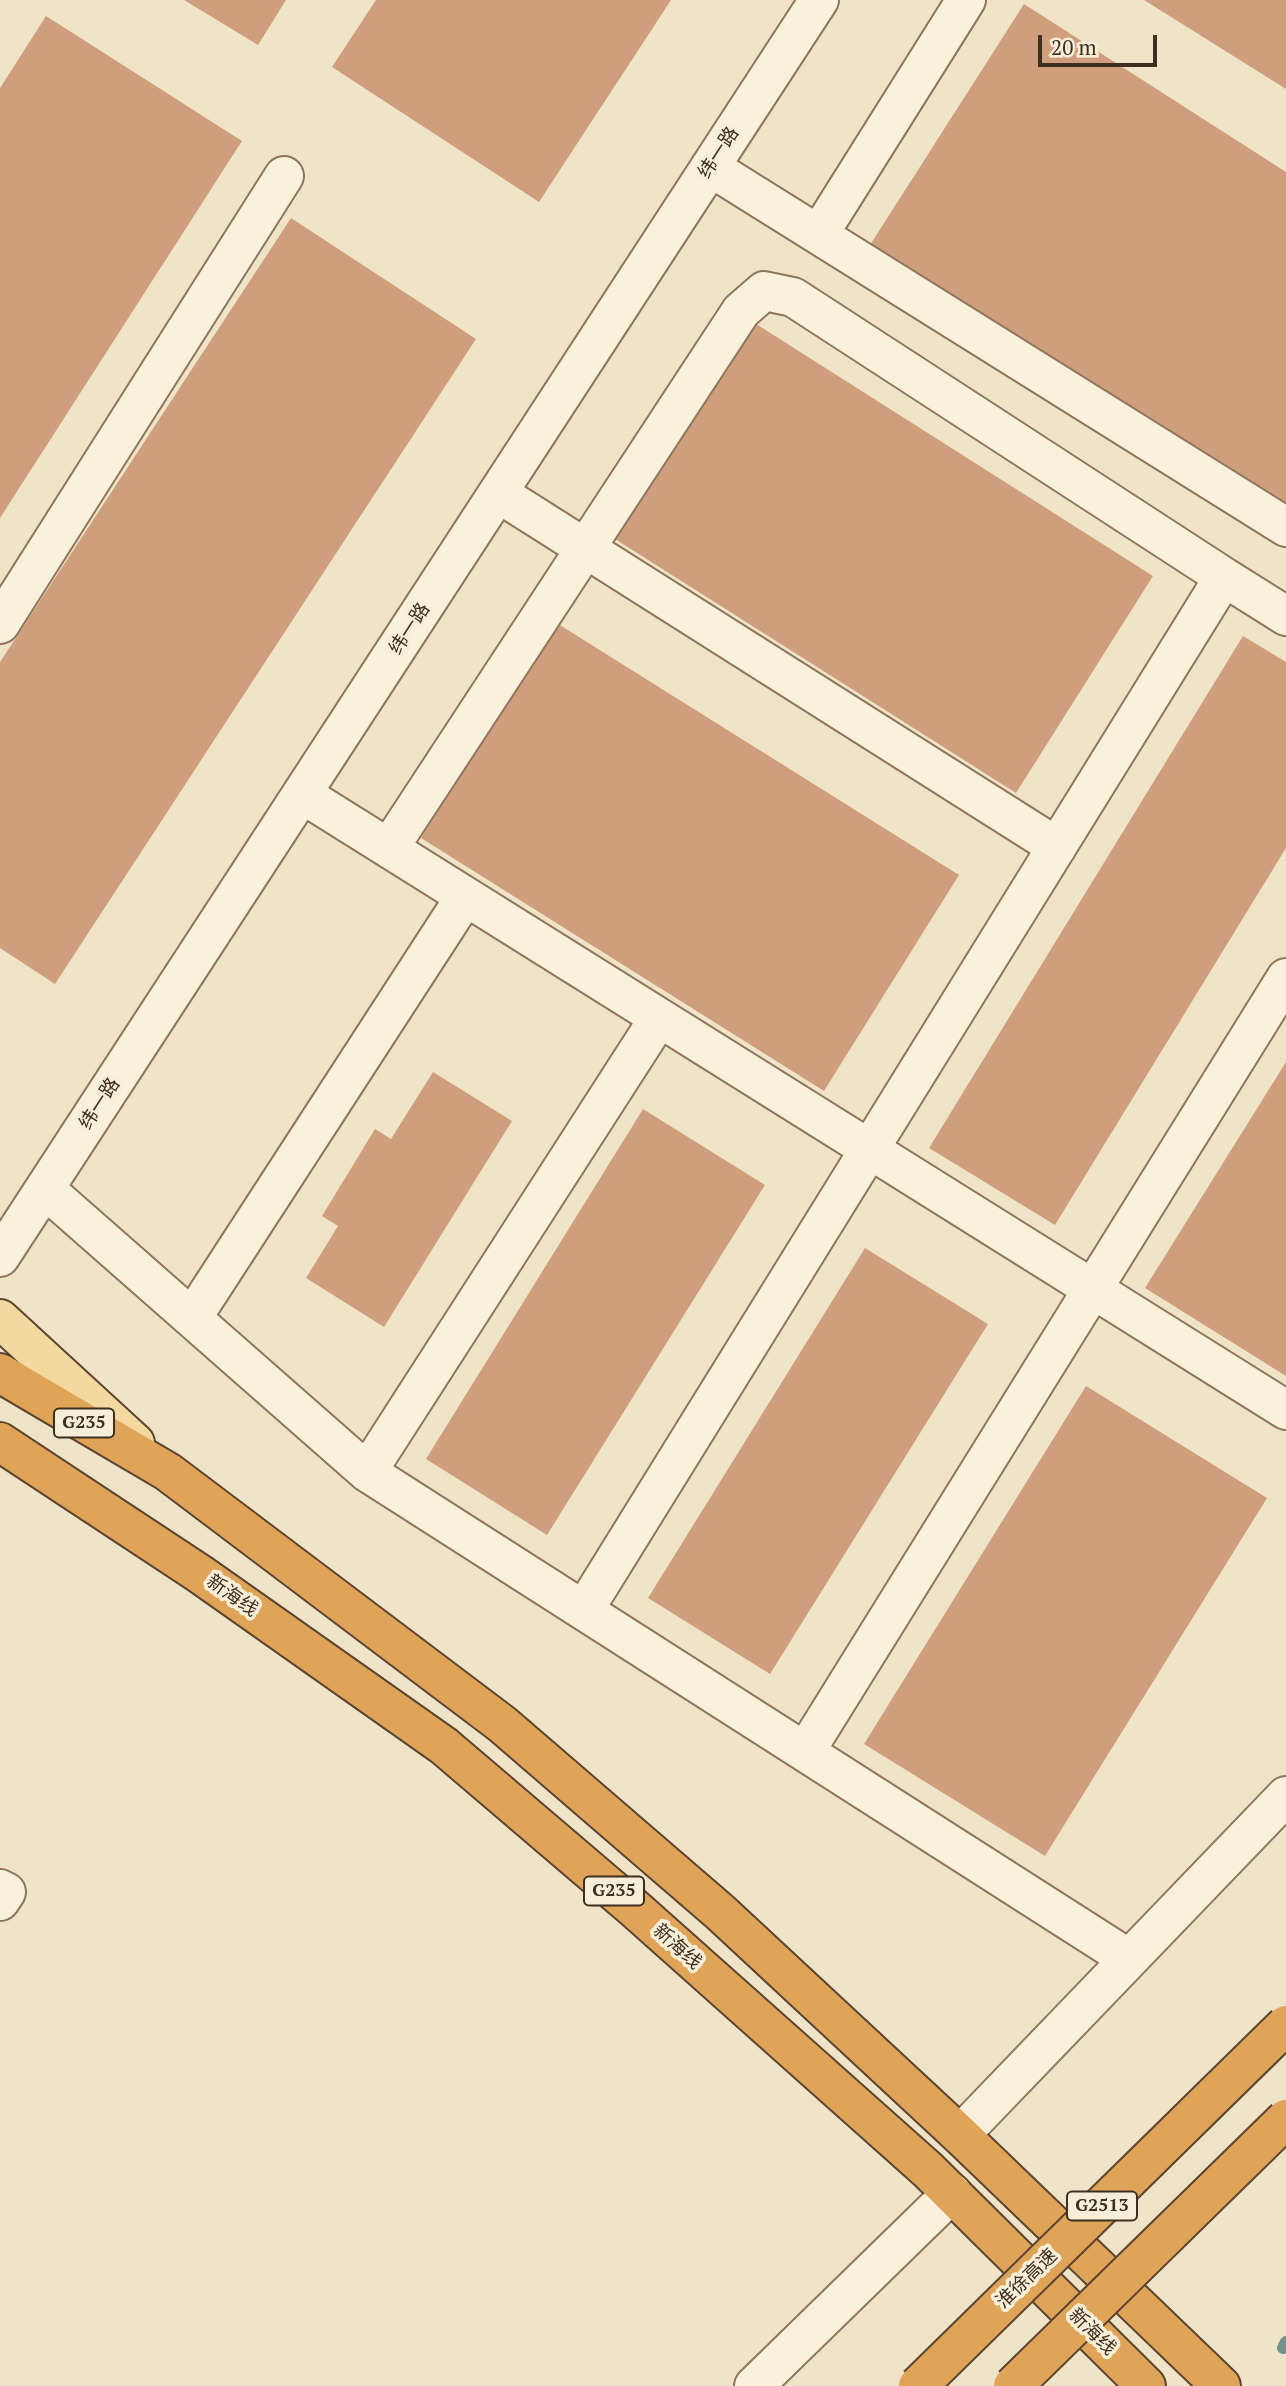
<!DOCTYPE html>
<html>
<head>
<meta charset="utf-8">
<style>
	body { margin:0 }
	#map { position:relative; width:1286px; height:2386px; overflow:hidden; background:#f0e4c8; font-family:"PT Serif",serif }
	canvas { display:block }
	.scale { position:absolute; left:1038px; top:35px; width:119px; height:32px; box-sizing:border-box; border:4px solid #3d2e20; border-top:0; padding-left:9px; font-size:21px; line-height:24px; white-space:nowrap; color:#3d2e20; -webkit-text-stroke:5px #f7eed8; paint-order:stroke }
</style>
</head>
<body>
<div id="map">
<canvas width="1286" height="2386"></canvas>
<div class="scale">20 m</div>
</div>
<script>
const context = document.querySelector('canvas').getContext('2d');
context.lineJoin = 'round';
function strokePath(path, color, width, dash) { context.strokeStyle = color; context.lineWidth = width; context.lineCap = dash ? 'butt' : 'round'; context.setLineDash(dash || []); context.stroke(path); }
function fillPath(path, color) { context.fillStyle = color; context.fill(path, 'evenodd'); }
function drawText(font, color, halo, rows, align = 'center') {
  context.font = font + ' "PT Serif","Noto Sans SC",serif'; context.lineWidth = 7; context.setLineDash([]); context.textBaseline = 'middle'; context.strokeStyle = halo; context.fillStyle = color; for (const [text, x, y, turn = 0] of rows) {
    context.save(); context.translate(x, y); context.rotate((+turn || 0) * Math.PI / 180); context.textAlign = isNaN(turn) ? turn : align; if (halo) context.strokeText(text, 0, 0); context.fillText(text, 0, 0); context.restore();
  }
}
strokePath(new Path2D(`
	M1283 2348 1286 2342`), '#6f938a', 12);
fillPath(new Path2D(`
	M184 0H286L258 45Z
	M376 0H671L539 202 332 67Z
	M1144 0H1286V89Z
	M1024 4 1286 172V505L870 245Z
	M46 16 242 141 0 518V88Z
	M291 218 476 339 55 984 0 948V662Z
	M753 322 1153 576 1016 793 615 539Z
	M555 622 959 875 824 1091 421 838Z
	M1243 636 1286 662V848L1055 1225 929 1148Z
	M1286 1062V1376L1145 1288Z
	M433 1072 512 1121 384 1327 306 1278 338 1226 322 1216 375 1129 391 1139Z
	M643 1109 765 1185 547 1535 426 1459Z
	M865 1248 988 1324 770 1674 648 1598Z
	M1086 1386 1267 1498 1045 1856 864 1744Z`), '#cf9f7d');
const minor = new Path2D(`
	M710 167 1286 527
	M819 234 966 0
	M498 493 1057 847
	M0 624 284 176
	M302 794 1286 1410
	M389 848 741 311 764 291 793 297 1224 577
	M45 1189 367 1472 1129 1959
	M0 1257 819 0
	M192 1318 465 897
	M367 1472 659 1018
	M584 1610 1224 577 1286 616
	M805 1752 1286 978
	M0 1889 6 1892 0 1901
	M960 2135 1286 1796
	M754 2386 952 2193`);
const major = new Path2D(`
	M0 1319 135 1443`);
const highway = new Path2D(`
	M0 1373 168 1472 502 1724 720 1912 960 2135 1221 2386
	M0 1442 200 1574 444 1746 635 1909 928 2170 1146 2386`);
strokePath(minor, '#8d765c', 42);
strokePath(major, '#5b4430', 42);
strokePath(highway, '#5b4430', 42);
strokePath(minor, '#faf1dc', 38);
strokePath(major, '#f3d9a0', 38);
strokePath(highway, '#e0a458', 38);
const highwayBridge = new Path2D(`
	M918 2386 1286 2025
	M1013 2386 1286 2119`);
strokePath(highwayBridge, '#5b4430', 42, []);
strokePath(highwayBridge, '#e0a458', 38);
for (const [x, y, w] of [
	[84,1423,60],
	[614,1891,60],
	[1102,2206,70]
]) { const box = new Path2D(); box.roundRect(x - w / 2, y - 14.5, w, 29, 5); context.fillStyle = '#f7eed8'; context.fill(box); strokePath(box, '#3d2e20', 2); }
drawText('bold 18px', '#3d2e20', null, [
	["G235",84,1423],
	["G235",614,1891],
	["G2513",1102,2206]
]);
drawText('19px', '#3d2e20', '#f7eed8', [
	["纬一路",719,153,-57],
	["纬一路",410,629,-57],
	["纬一路",100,1104,-57],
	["新海线",232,1596,35],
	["新海线",677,1947,42],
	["淮徐高速",1027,2279,-44],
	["新海线",1092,2332,45]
]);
</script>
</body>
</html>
